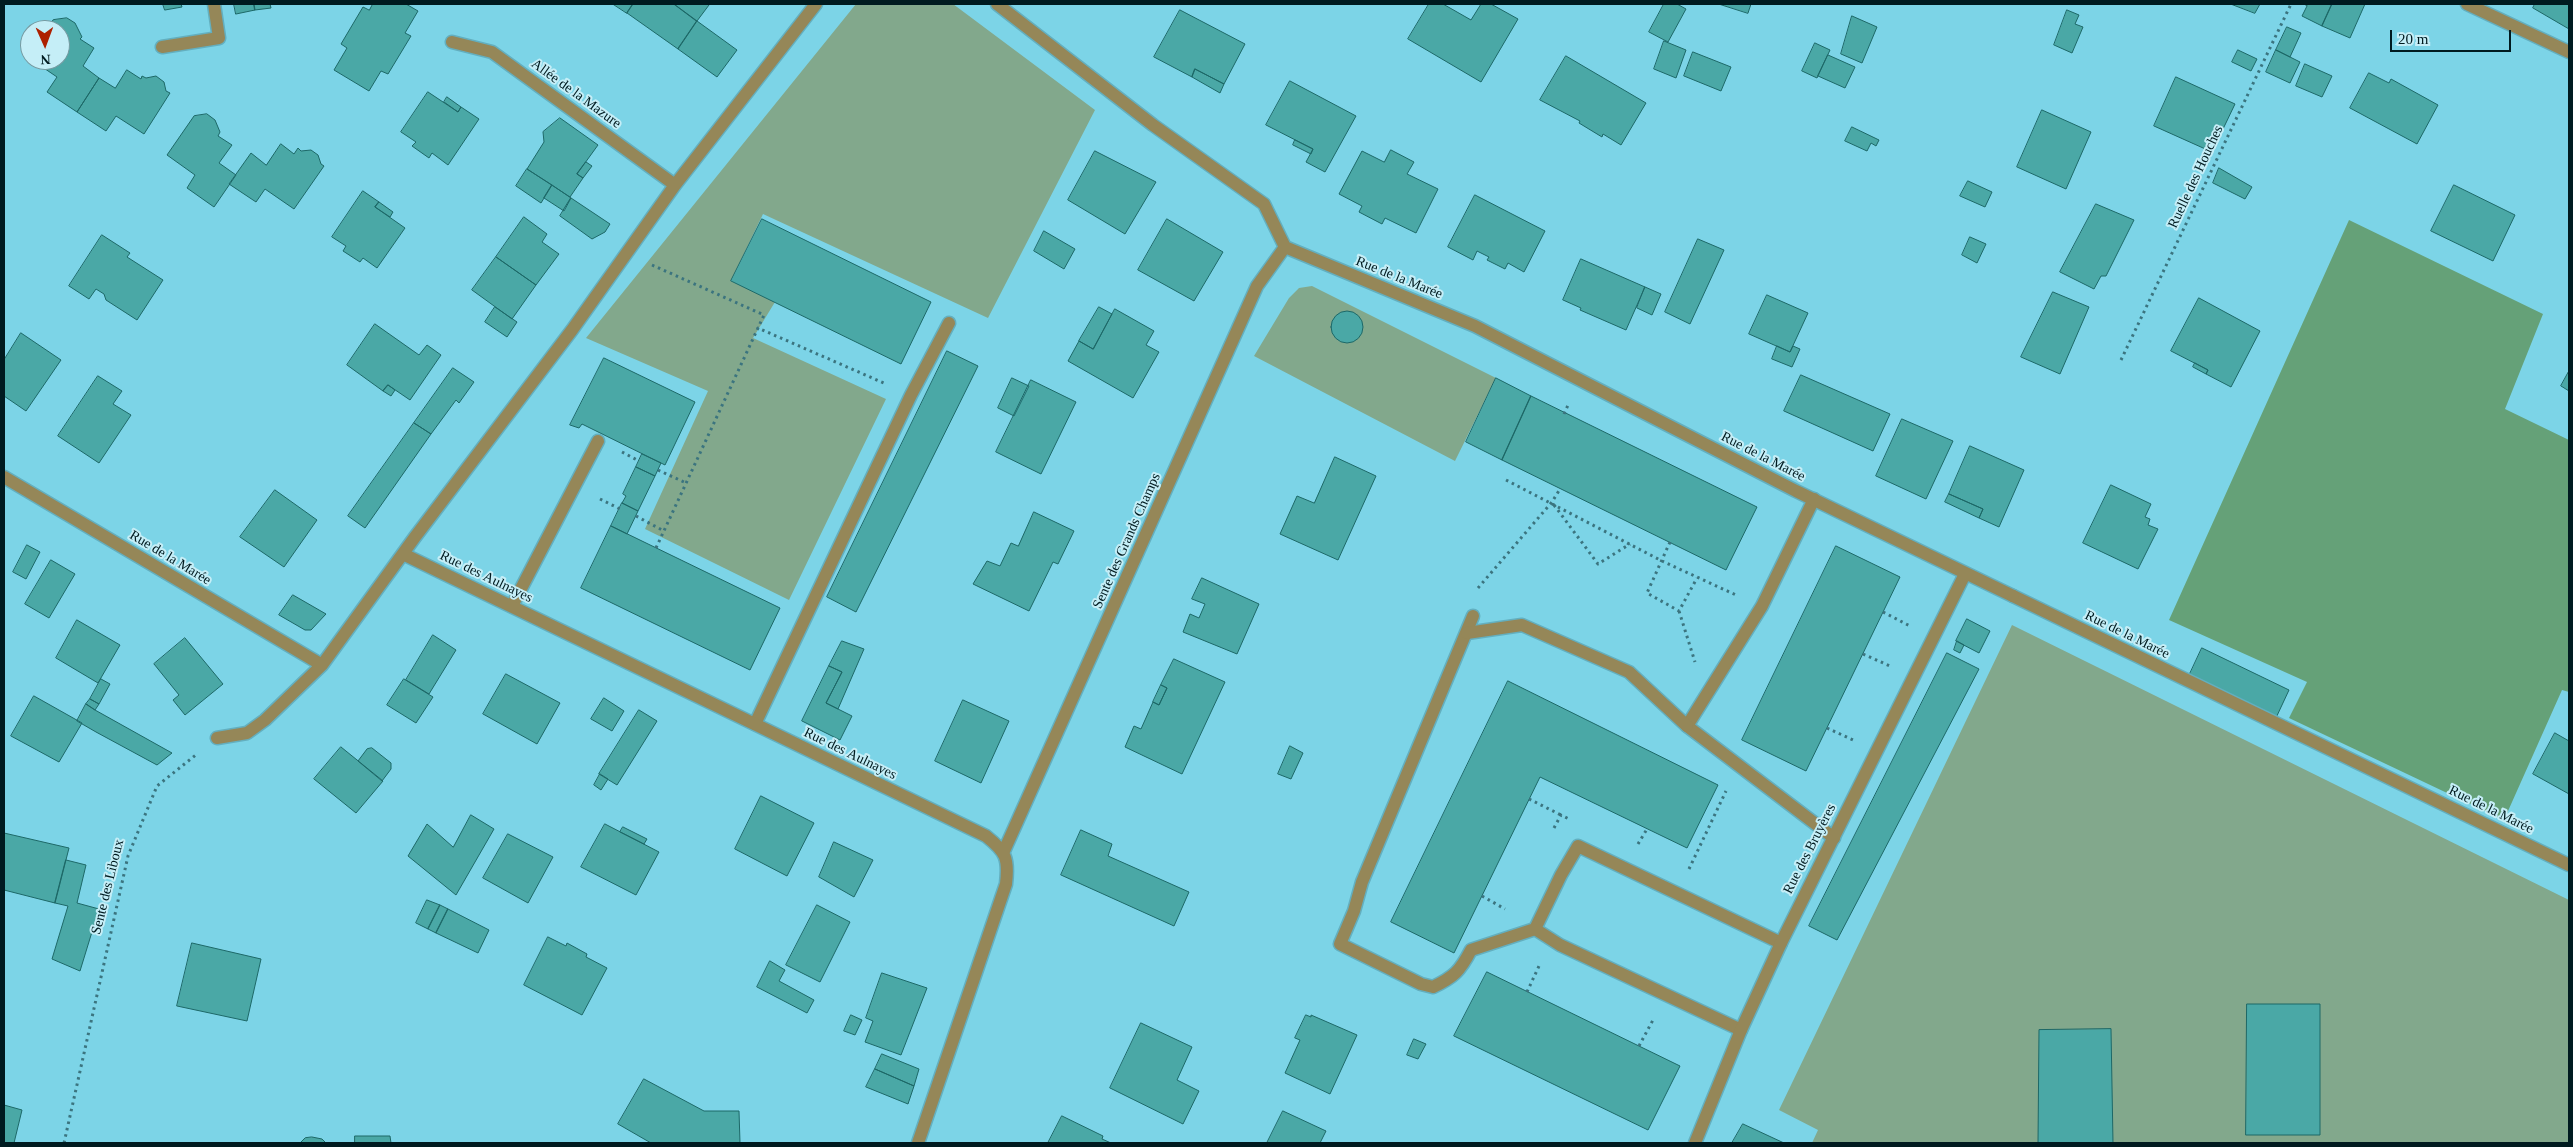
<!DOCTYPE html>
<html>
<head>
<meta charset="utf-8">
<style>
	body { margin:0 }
	#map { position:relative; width:2573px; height:1147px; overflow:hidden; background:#7cd4e7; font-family:"Times New Roman",serif }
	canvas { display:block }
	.frame { position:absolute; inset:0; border:5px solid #001b20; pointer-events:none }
	.north { position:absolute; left:20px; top:20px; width:50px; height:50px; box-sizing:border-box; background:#c5eef7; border:1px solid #769aa1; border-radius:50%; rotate:178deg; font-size:14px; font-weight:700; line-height:20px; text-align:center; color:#001b20 }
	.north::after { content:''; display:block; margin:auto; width:18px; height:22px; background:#ad2000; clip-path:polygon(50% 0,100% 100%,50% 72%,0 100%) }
	.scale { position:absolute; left:2390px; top:30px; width:121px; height:22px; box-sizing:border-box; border:2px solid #001b20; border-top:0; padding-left:6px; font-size:15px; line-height:18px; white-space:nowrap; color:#001b20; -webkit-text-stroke:4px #c5eef7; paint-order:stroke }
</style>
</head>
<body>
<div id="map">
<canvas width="2573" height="1147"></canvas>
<div class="frame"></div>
<div class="north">N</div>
<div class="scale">20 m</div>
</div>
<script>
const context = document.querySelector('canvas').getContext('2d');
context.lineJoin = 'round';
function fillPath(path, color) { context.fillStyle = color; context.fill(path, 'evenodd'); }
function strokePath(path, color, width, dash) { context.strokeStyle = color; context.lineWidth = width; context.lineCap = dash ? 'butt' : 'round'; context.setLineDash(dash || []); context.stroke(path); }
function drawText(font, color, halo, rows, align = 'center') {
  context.font = font + ' "Times New Roman",serif'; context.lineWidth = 4; context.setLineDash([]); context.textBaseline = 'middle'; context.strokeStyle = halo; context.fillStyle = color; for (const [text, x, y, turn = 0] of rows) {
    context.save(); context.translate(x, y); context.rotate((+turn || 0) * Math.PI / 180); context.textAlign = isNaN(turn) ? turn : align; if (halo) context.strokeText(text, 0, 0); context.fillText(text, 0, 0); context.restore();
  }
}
fillPath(new Path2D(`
	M856 4H953L1095 110 988 318 763 214 731 281 775 302 753 338 886 399 789 600 645 529 708 391 586 338Z
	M1312 286 1496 378 1455 461 1254 356 1289 298 1299 288Z
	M2012 625 2569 900V1143H1812L1818 1130 1779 1110Z`), '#82a88c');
fillPath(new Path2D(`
	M2349 220 2543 314 2505 409 2569 440V692L2562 690 2504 820 2289 718 2307 682 2169 620Z`), '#65a178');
const building = new Path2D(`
	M163 4H181L182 7 165 10Z
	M234 4H254L255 10 236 14Z
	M254 4H270L271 8 255 10Z
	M373 4H406L418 11 405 33 411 36 388 74 381 71 369 91 334 70 347 48 341 44 363 7 369 10Z
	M613 4H633L627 13Z
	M633 4H674L697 21 678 49 627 13Z
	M674 4H708L709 5 697 21Z
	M1429 4H1443L1471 20 1481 4H1491L1518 19 1481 82 1408 39Z
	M1664 4H1677L1686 9 1668 42 1649 32Z
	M1719 4H1751L1748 13Z
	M2231 4H2260L2255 13Z
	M2304 4H2332L2322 26 2302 16 2307 6Z
	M2332 4H2365L2350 38 2322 26Z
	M2535 4H2569V29L2533 8Z
	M1180 10 1245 44 1224 84 1195 69 1192 77 1154 57Z
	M2067 10 2079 15 2075 24 2083 27 2072 53 2054 45Z
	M1852 16 1877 27 1862 63 1841 54Z
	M67 18 75 23 82 37 80 39 94 48 83 66 99 78 77 112 47 92 57 77 32 60H60V30H47L53 20Z
	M697 21 737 50 717 77 678 49Z
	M2287 27 2301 33 2290 57 2276 50Z
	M1664 41 1686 50 1676 78 1654 69Z
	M1815 43 1830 50 1817 78 1802 71Z
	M2238 50 2257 59 2251 71 2232 62Z
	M2276 50 2300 62 2290 83 2266 72Z
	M1693 52 1731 67 1721 91 1684 76Z
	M1828 55 1855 67 1845 88 1818 76Z
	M1566 56 1646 103 1621 145 1603 134 1602 137 1579 123 1580 121 1540 100Z
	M2305 64 2332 76 2322 97 2296 86Z
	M1195 69 1224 84 1220 93 1192 77Z
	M127 70 141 79 142 76 146 78 156 76 164 82 166 91 170 93 144 134 116 116 106 131 77 112 99 78 115 88Z
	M2369 73 2389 83 2391 79 2438 105 2417 144 2350 108Z
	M2176 77 2235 104 2212 152 2154 126Z
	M1290 81 1356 116 1325 172 1306 162 1313 149 1266 125Z
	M428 92 458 112 461 107 479 119 448 165 432 153 429 158 412 146 416 142 401 132Z
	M447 97 461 107 458 112 444 102Z
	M2042 110 2091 132 2066 189 2017 167Z
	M207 114 215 120 220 132 218 136 232 145 219 163 236 175 214 207 187 188 195 175 167 155 194 116Z
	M560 118 598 145 577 174 583 178 570 197 527 169 544 142 543 132Z
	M1852 127 1879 140 1876 146 1871 143 1867 151 1845 141Z
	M1295 140 1313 149 1311 154 1293 145Z
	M281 144 294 154 298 148 301 151 311 150 318 155 321 164 324 166 294 209 265 189 256 202 229 184 251 153 266 165Z
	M1391 150 1414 162 1407 174 1438 189 1416 233 1385 218 1382 224 1359 212 1362 206 1339 194 1362 151 1384 162Z
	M1095 151 1156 182 1125 234 1068 200Z
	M586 162 592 166 583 178 577 174Z
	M2219 168 2252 187 2245 199 2213 183Z
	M527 169 552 185 541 203 516 186Z
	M1968 181 1992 192 1985 207 1960 196Z
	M552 185 571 198 564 211 544 198Z
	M2454 185 2515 215 2493 261 2431 231Z
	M363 191 379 202 375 207 405 228 377 268 363 258 360 262 343 251 346 246 332 237Z
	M1475 195 1545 231 1524 272 1508 263 1505 269 1487 260 1489 257 1477 251 1473 260 1448 247Z
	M571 198 610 224 605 232 592 239 560 216Z
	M379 202 393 212 390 217 375 207Z
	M2096 204 2134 220 2106 276H2101L2094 289 2060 272Z
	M524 217 547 234 542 242 559 254 536 285 496 257Z
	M762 219 931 302 901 364 731 281Z
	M1167 219 1223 252 1194 301 1138 270Z
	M1044 231 1075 249 1064 269 1034 251Z
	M102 235 130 253 127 257 163 280 137 320 106 300 104 294 96 289 89 299 69 286Z
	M1970 237 1986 244 1977 263 1962 255Z
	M1698 239 1724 250 1690 324 1665 312Z
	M496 257 536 285 512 319 472 290Z
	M1581 259 1645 287 1626 330 1580 310 1581 308 1563 300Z
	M1645 287 1661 294 1652 315 1637 308Z
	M2053 292 2089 307 2060 374 2021 357Z
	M1767 295 1808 313 1790 352 1749 334Z
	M2199 298 2260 331 2231 387 2206 374 2208 370 2171 351Z
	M495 307 517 322 507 337 485 322Z
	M1099 307 1112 314 1093 349 1079 341Z
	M1115 309 1154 331 1146 345 1159 352 1133 398 1068 361 1079 341 1093 349Z
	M1331 327a16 16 0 1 1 32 0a16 16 0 1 1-32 0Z
	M375 324 419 355 427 345 441 355 410 400 388 385 383 391 347 365Z
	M21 333 61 360 26 411 4 396V360Z
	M1777 346 1790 352 1793 346 1800 349 1792 367 1772 359Z
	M947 351 978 366 856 612 827 597Z
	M604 358 695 402 665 465 582 424 579 428 570 425Z
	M2195 363 2208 370 2206 374 2193 367Z
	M453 368 474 382 459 403 456 400 431 434 414 423Z
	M2569 371V391L2561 386Z
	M1801 375 1890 414 1873 451 1784 411Z
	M98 376 122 391 113 404 131 415 99 463 58 436Z
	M1012 378 1029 386 1014 416 998 408Z
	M1496 378 1531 396 1502 460 1466 442Z
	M1031 380 1076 402 1041 474 996 452Z
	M388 385 395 390 391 396 383 391Z
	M1531 396 1757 507 1726 570 1502 460Z
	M1902 419 1953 441 1926 499 1876 476Z
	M414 423 431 434 365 528 348 516Z
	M1970 446 2024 470 1999 527 1979 518 1983 509 1949 494Z
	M642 454 661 463 655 476 636 467Z
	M1335 457 1376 476 1338 560 1280 534 1297 496 1314 503Z
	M636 467 655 476 638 511 622 503 626 496 623 494Z
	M2111 485 2151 504 2145 517 2150 519 2148 525 2158 529 2138 569 2083 543Z
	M275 490 317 520 284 567 240 537Z
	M1949 494 1983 509 1979 518 1945 502Z
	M622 503 638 511 627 534 611 526Z
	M1034 512 1074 531 1058 564 1053 562 1029 611 973 584 987 561 1000 566 1011 543 1018 546Z
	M611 526 780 608 750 670 581 588Z
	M27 545 40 552 26 579 13 572Z
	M1836 546 1900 577 1806 771 1742 740Z
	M51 560 75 574 49 618 25 604Z
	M1202 578 1259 604 1237 654 1183 632 1190 614 1199 618 1205 604 1192 599Z
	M293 595 326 614 311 630H305L279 615Z
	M1967 619 1990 631 1979 653 1956 641Z
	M77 620 120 645 98 683 56 658Z
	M433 635 456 650 429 694 406 680Z
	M185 638 223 684 185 715 173 700 179 695 154 664Z
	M842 641 864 649 838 709 826 703 842 672 829 666Z
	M1957 641 1964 645 1960 653 1954 650Z
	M2202 648 2289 690 2275 720 2188 678Z
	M1947 653 1979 669 1837 940 1809 926Z
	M1174 659 1225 682 1182 774 1125 747 1134 726 1141 729 1153 702 1159 705 1167 688 1161 685Z
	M829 666 842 672 826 703 852 716 840 740 802 721Z
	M506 674 560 703 537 744 483 714Z
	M101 679 110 684 99 704 90 699Z
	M404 679 433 697 416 723 387 705Z
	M1508 681 1718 785 1687 848 1540 777 1454 953 1391 922Z
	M1161 685 1167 688 1159 705 1153 702Z
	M34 696 82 723 59 762 11 736Z
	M604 698 624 711 612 731 591 719Z
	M90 699 99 704 95 710 86 704Z
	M963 700 1009 721 981 783 935 761Z
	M86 704 95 710 172 753 157 765 96 732 77 721Z
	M639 710 657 721 617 785 599 774Z
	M2555 733 2569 741V794L2533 774Z
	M1290 746 1303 753 1291 779 1278 774Z
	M341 747 383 781 356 813 314 779Z
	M372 748 391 763V769L382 781 358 761 367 749Z
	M600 774 608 779 601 790 594 785Z
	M761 796 814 823 787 876 735 849Z
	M471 815 494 829 456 895 408 856 427 824 453 847Z
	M605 824 659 852 636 895 581 867Z
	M623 827 647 839 644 844 620 832Z
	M1081 830 1112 844 1108 856 1189 892 1174 926 1061 875Z
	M4 833 69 848 55 903 4 890Z
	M508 834 553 857 528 903 483 878Z
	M834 842 873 860 854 897 819 877Z
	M66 860 86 865 77 903 99 909 80 971 52 959 68 906 55 903Z
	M427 900 440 905 428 929 416 923Z
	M440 905 448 909 436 933 428 929Z
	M817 905 850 922 820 982 786 965Z
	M448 909 489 930 478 953 436 933Z
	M548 937 566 946 567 943 587 954 586 957 607 968 582 1015 524 985Z
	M192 943 261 959 247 1021 177 1006Z
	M770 961 785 970 779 981 814 1000 807 1013 757 987Z
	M1487 972 1680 1066 1648 1130 1454 1036Z
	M882 973 927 988 901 1055 865 1042 873 1021 866 1018Z
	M2247 1004H2320V1135H2246Z
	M851 1015 862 1020 855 1035 844 1031Z
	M1306 1015 1311 1017V1015L1357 1035 1330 1094 1285 1073 1300 1040 1295 1038Z
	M1141 1023 1192 1047 1177 1080 1199 1091 1183 1124 1110 1088Z
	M2111 1029 2113 1143H2038L2039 1030Z
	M1414 1039 1426 1044 1418 1059 1407 1055Z
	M882 1054 919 1069 914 1086 875 1069Z
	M875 1069 914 1086 908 1104 866 1087Z
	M644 1079 704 1111H739L740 1143H651L618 1124Z
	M4 1105 22 1110 14 1143H4Z
	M1283 1111 1326 1131 1320 1143H1267Z
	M1062 1116 1103 1136 1102 1139 1111 1143H1048Z
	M1743 1124 1784 1143H1732Z
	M355 1136H390L391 1143H355Z
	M312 1137 322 1139 326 1143H300L305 1138Z`);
fillPath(building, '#4aa8a6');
strokePath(building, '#1d6867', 1);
const service = new Path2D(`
	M1814 499 1762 606 1687 726 1834 838
	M512 606 598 441
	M1473 616 1362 882 1354 911 1340 944 1421 984 1433 987C1454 977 1460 971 1471 950L1535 929
	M755 724 911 395 949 323
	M1741 1030 1560 945 1535 929 1561 875 1578 846 1781 943`);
const pedestrian = new Path2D(`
	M2013 596 2569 865
	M1467 633 1522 625 1629 672 1687 726`);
const minor = new Path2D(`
	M997 4 1153 125 1264 204 1285 247 1475 326 1796 491 2013 596
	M452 42 492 52 675 185
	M162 47 219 38 214 4
	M4 477 322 665
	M403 554 986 836C1006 852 1009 858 1006 884L918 1143
	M217 738 247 733 265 720 322 665 415 537 572 330 675 185 816 4
	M1004 851 1257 286 1285 247
	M1695 1143 1741 1030 1781 943 1965 574`);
const tertiary = new Path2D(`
	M2467 4 2569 52`);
strokePath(service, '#63afbf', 15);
strokePath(pedestrian, '#63afbf', 15);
strokePath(minor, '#63afbf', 15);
strokePath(tertiary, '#63afbf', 15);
strokePath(new Path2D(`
	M652 265 764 315 758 328
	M2121 360 2291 4
	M1564 414 1568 405
	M622 452 639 461
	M658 470 686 483
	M1506 480 1662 561 1736 595
	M600 499 620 509
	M1554 505 1598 564 1630 544
	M636 516 664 531
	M1670 542 1647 593 1679 611 1697 578
	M656 548 758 328 886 384
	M1478 588 1552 502 1560 489
	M1679 611 1695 662
	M1883 612 1910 626
	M1863 654 1890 666
	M1827 728 1853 740
	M1529 799 1561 815
	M1554 828 1561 815 1569 819
	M1638 844 1647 829
	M1689 869 1726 791
	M1482 896 1505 909
	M1527 992 1539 966
	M1639 1046 1653 1020
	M64 1143 128 856 157 786 197 754`), '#3b747f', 3, [2.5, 4]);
strokePath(service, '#958758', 12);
strokePath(pedestrian, '#958758', 12);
strokePath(minor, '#958758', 12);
strokePath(tertiary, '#958758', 12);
drawText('14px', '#001b20', '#c5eef7', [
	["Allée de la Mazure",576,94,36],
	["Ruelle des Houches",2196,177,-65],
	["Rue de la Marée",1399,278,22],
	["Rue de la Marée",1763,457,27],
	["Sente des Grands Champs",1127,541,-66],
	["Rue de la Marée",170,558,31],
	["Rue des Aulnayes",486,577,26],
	["Rue de la Marée",2127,635,26],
	["Rue des Aulnayes",850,754,26],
	["Rue de la Marée",2491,810,26],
	["Rue des Bruyères",1810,849,-63],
	["Sente des Liboux",108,887,-76]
]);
</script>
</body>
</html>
